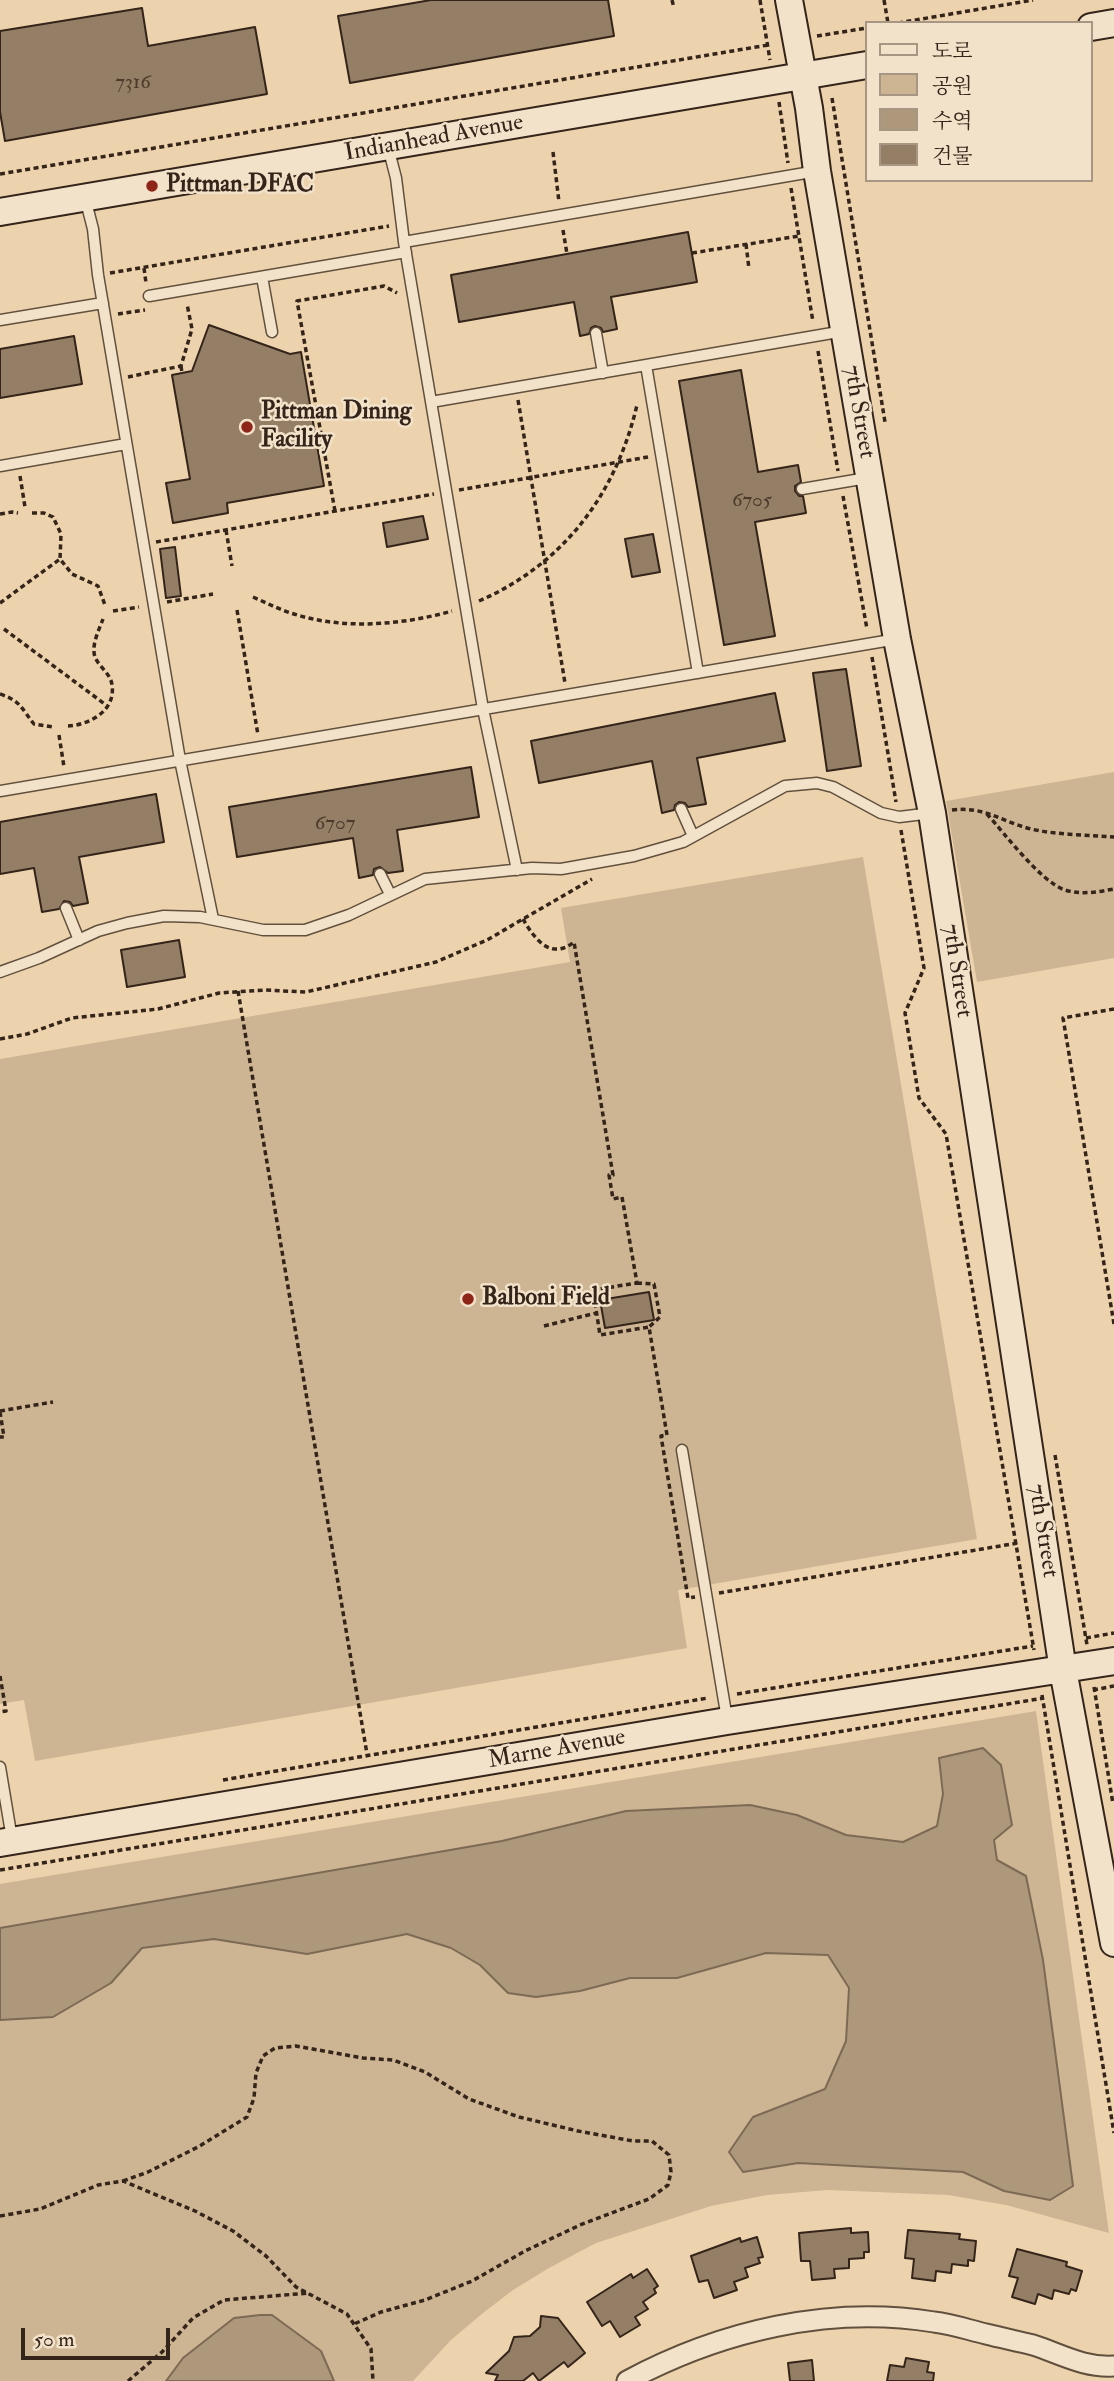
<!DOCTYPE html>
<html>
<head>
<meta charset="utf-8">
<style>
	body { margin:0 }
	#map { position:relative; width:1114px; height:2381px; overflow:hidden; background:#ecd3ad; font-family:"IM FELL Double Pica","Noto Serif KR",serif }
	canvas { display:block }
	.legend { position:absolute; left:865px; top:21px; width:228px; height:161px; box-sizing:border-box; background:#f3e2ca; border:2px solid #a79683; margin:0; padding:9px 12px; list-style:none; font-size:21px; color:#342419 }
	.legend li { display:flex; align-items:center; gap:14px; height:35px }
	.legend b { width:35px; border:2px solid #a79683 }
	.scale { position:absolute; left:21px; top:2328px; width:149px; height:32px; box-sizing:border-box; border:4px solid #342419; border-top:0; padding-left:9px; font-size:21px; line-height:24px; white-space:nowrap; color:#342419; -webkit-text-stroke:5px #f3e2ca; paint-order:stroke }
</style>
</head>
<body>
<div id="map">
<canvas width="1114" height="2381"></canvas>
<ul class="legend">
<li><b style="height:9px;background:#f3e2ca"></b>도로</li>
<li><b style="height:19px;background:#cdb594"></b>공원</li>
<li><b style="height:19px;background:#ad987b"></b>수역</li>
<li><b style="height:19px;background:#947f66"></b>건물</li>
</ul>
<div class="scale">50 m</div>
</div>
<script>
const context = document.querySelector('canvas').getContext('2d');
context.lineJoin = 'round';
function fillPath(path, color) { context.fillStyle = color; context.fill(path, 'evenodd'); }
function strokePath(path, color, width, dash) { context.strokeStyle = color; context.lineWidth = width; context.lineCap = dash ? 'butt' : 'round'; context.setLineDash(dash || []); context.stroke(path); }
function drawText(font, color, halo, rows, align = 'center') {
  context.font = font + ' "IM FELL Double Pica",serif'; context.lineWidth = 5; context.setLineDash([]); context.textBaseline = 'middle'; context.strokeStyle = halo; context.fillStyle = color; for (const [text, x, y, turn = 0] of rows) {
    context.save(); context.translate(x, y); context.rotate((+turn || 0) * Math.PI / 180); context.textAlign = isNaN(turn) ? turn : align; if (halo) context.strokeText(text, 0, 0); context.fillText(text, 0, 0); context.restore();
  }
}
fillPath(new Path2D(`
	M1114 772V958L977 982 946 801Z
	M863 857 977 1539 678 1590 687 1648 35 1761 24 1700 0 1704V1059L570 962 561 908Z
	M1036 1711 1109 2233 1006 2205 948 2195 828 2190 767 2195 711 2206 596 2243 549 2268 513 2290 483 2313 451 2340 413 2381H0V1884Z`), '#cdb594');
const water = new Path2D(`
	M983 1748 1001 1765 1012 1825 994 1840 997 1860 1026 1876 1043 1960 1073 2186 1050 2200 1004 2191 963 2172 798 2163 743 2172 729 2152 753 2117 825 2089 846 2041 849 1988 828 1955 766 1953 677 1978H630L580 1991 536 1997 508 1993 480 1965 451 1948 407 1934 307 1954 214 1939 142 1948 111 1983 53 2017 0 2020V1928L502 1841 626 1811 750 1805 797 1815 846 1835 903 1842 937 1826 943 1794 939 1758Z
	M260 2315H272L321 2351 334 2381H166L183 2358 234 2318Z`);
fillPath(water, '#ad987b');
strokePath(water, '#7d6a54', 2);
const building = new Path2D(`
	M431 0H608L614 36 350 83 338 16Z
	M142 8 148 46 255 27 267 94 5 141 0 112V31Z
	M688 232 697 282 611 297 617 329 603 332 601 328 595 326 591 328 589 334 580 336 574 302 459 322 451 275Z
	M209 325 290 354 301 352 324 486 227 503 228 513 173 523 166 483 190 479 172 375 192 371Z
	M74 336 82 384 0 398V349Z
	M741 370 758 472 798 465 801 482 795 486V491L799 496H803L806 513 755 522 775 636 724 645 679 381Z
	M423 516 428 539 387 547 383 523Z
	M653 534 660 572 632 577 625 539Z
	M175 547 181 596 166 598 160 549Z
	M846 669 861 766 827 771 813 673Z
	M775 693 785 741 697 758 706 804 688 807 685 803 679 802 675 805 674 810 662 813 652 761 539 783 531 741Z
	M471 767 479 817 397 830 403 871 388 873 380 867 374 869 373 875 359 878 353 838 237 857 229 807Z
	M156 794 164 842 79 857 88 903 73 906 70 902 64 901 59 909 42 912 34 868 0 874V822Z
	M179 940 185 977 127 987 121 950Z
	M649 1292 654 1320 605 1328 600 1300Z
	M851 2228V2233L868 2232 869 2252H864V2258L849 2259V2268L834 2269 835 2278 812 2280 810 2261H801L799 2233Z
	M908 2230 960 2234 959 2239 976 2241 974 2261 968 2260V2266L952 2264 951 2273 936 2271 935 2281 912 2278 914 2259 905 2258Z
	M757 2237 763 2257 758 2258 760 2263 745 2268 748 2277 734 2282 737 2290 714 2298 708 2280 699 2282 691 2256 740 2238 741 2242Z
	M1017 2249 1067 2262 1066 2266 1082 2271 1076 2291 1071 2289 1069 2294 1054 2290 1052 2299 1038 2294 1035 2304 1012 2297 1018 2278 1009 2276Z
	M647 2269 658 2286 654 2289 656 2293 643 2302 648 2309 635 2317 640 2325 620 2337 610 2321 602 2326 587 2302 631 2274 633 2278Z
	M541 2316 558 2318 585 2353 568 2367 564 2362 539 2381 533 2373 523 2381H495L498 2375 486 2373 509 2351 514 2337 530 2336 540 2327Z
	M906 2358 929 2362 927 2372 934 2373 933 2381H887L890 2365 904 2367Z
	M812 2360 814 2381H790L788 2363Z`);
fillPath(building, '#947f66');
strokePath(building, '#342419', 2);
const lane = new Path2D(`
	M388 147 396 178 404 242 483 709 517 870
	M85 198 93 229 98 275 180 760 213 919
	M404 242 817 171
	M262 277 272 332
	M149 296 406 252
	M0 320 103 303
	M596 333 603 373
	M646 365 698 673
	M431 402 844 331
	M0 466 126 444
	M802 489 867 478
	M0 791 897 639
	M681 809 693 836
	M380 874 390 894
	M66 908 79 940
	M0 972 39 958 98 931 127 923 164 916 200 917 263 930H305L349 915 425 879 532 868 561 869 634 856 683 842 785 786 817 783 833 787 881 813 899 817 932 813
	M682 1450 727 1719
	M0 1767 12 1839`);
const street = new Path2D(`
	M627 2381C720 2331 829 2305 934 2322 952 2324 969 2330 986 2334 1002 2338 1017 2341 1033 2345 1061 2354 1084 2368 1114 2366`);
const secondary = new Path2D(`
	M789 0 809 108 817 171 897 639 932 813 1063 1670 1114 1943
	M1091 27 1114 23
	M0 212 867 65
	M0 1843 727 1721 1114 1661`);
strokePath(lane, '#62503e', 13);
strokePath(street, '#62503e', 23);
strokePath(secondary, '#342419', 30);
strokePath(new Path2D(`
	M672 0 674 8
	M760 0 770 60
	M884 0 888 23
	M898 23 1033 0
	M817 36 867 28
	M832 98 885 422
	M779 102 788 163
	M553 152 559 202
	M0 174 768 45
	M791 188 813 322
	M563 230 567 254
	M746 244 749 269
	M692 253 799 236
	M144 268 146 283
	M110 273 389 226
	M118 314 145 310
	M818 351 838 471
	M181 366 182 373
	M128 377 181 366 192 329 187 304
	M518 400 565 683
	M20 476 25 507
	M459 490 648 457
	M843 496 867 629
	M335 511 297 301 384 286 397 293
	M32 513H44L53 517 61 534 60 559 72 574 98 586 105 605
	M0 514 12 512 18 513
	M226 530 232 566
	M156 542 434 494
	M253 597C267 603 280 610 294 614 344 630 402 625 452 611
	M479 601C564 564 616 494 637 405
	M167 602 213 594
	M0 603 60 559
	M237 610 258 735
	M113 611 139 607
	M4 629 106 705
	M872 657 896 802
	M0 694C21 701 21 708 34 724L54 727
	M68 726C89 725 116 711 112 685 111 674 99 667 95 657 91 645 99 630 103 619
	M59 735 64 767
	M952 810C985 806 1002 822 1031 829 1058 835 1087 835 1114 837
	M987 814C1005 834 1041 882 1065 890 1082 895 1097 892 1114 889
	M901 830 924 968 905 1013 919 1098 946 1134 1034 1650
	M523 919C534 938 550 961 574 942L613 1175H609L613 1199 622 1197 637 1283 593 1290 600 1335 649 1327 667 1435 661 1436 688 1598 695 1597
	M238 991 367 1754
	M1114 1009 1063 1018 1114 1324
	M0 1039 27 1034 72 1018 158 1009 219 993 265 990 306 992 436 962 487 940 592 879
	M637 1283 654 1284 660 1317 649 1327
	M544 1326 596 1313
	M0 1411 53 1402
	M0 1412 4 1437H0
	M1055 1455 1087 1645
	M719 1593 1018 1543
	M1086 1638 1114 1633
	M0 1676 6 1711 0 1712
	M1094 1687 1113 1804
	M1093 1690 1114 1686
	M737 1694 1033 1646
	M1042 1695 1114 2133
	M223 1780 708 1698
	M0 1870 1044 1698
	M123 2181 148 2172 198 2147 247 2117 254 2098 256 2073 263 2056 275 2048 296 2046 363 2058 393 2060 425 2072 469 2099 519 2117 578 2131 633 2141H652L669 2155 671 2172 668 2185 649 2199 580 2225 525 2251 472 2281 425 2300 381 2312 354 2324
	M0 2216 40 2209 98 2185 123 2181 195 2211 233 2231 266 2256 296 2287 347 2314 371 2349 373 2381
	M128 2381 162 2352 193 2318 224 2300 309 2293`), '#342419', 3.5, [5, 3.5]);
strokePath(lane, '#f3e2ca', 10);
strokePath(street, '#f3e2ca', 19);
strokePath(secondary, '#f3e2ca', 26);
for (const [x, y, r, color] of [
	[152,186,7,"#8f2418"],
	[247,427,7,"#8f2418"],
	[468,1299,7,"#8f2418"]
]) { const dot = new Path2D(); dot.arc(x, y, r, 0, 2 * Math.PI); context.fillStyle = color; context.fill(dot); strokePath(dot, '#f3e2ca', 2.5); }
drawText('21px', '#4c3b2c', null, [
	["7316",133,83],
	["6705",752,501],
	["6707",335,824]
]);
drawText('24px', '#342419', '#f3e2ca', [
	["Indianhead Avenue",434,139,-10],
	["7th Street",858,412,80],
	["7th Street",956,971,81],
	["7th Street",1042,1531,81],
	["Marne Avenue",557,1750,-10]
]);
drawText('bold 24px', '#342419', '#f3e2ca', [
	["Pittman DFAC",166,186],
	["Pittman Dining",261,413],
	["Facility",261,441],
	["Balboni Field",482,1299]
], 'left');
</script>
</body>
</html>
